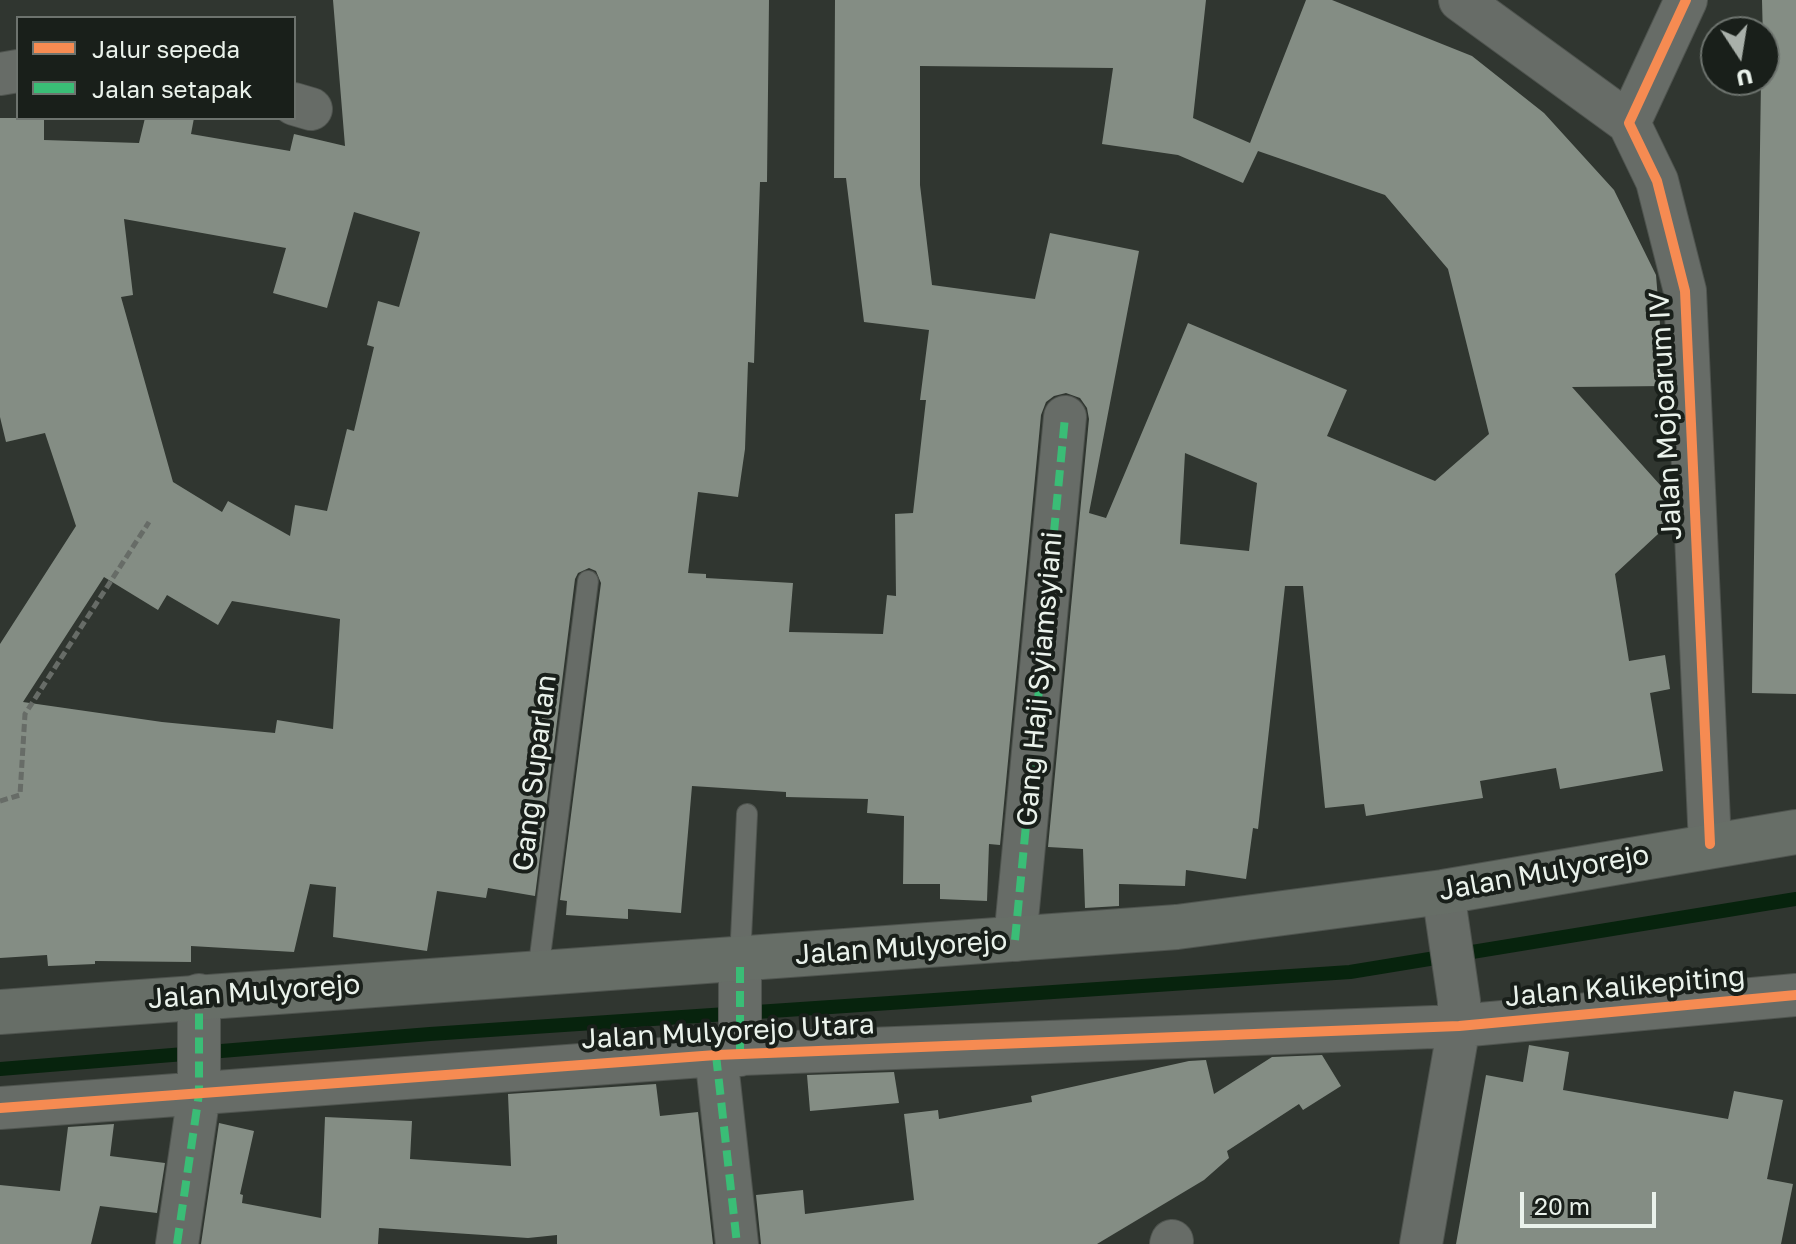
<!DOCTYPE html>
<html>
<head>
<meta charset="utf-8">
<style>
	body { margin:0 }
	#map { position:relative; width:1796px; height:1244px; overflow:hidden; background:#303630; font-family:"Golos Text",sans-serif }
	canvas { display:block }
	.legend { position:absolute; left:16px; top:16px; width:280px; height:104px; box-sizing:border-box; background:#191f1a; border:2px solid #6d736e; margin:0; padding:10px 14px; list-style:none; font-size:24px; color:#eaf2eb }
	.legend li { display:flex; align-items:center; gap:16px; height:40px }
	.legend b { width:40px; border:2px solid #6d736e }
	.north { position:absolute; left:1700px; top:16px; width:80px; height:80px; box-sizing:border-box; background:#191f1a; border:2px solid #6d736e; border-radius:50%; rotate:168deg; font-size:22px; font-weight:700; line-height:32px; text-align:center; color:#eaf2eb }
	.north::after { content:''; display:block; margin:auto; width:28px; height:36px; background:#a9b0aa; clip-path:polygon(50% 0,100% 100%,50% 72%,0 100%) }
	.scale { position:absolute; left:1520px; top:1192px; width:136px; height:36px; box-sizing:border-box; border:4px solid #eaf2eb; border-top:0; padding-left:10px; font-size:24px; line-height:28px; white-space:nowrap; color:#eaf2eb; -webkit-text-stroke:6px #191f1a; paint-order:stroke }
</style>
</head>
<body>
<div id="map">
<canvas width="1796" height="1244"></canvas>
<ul class="legend">
<li><b style="height:10px;background:#f68b52"></b>Jalur sepeda</li>
<li><b style="height:10px;background:#3abd76"></b>Jalan setapak</li>
</ul>
<div class="north">U</div>
<div class="scale">20 m</div>
</div>
<script>
const context = document.querySelector('canvas').getContext('2d');
context.lineJoin = 'round';
function strokePath(path, color, width, dash) { context.strokeStyle = color; context.lineWidth = width; context.lineCap = dash ? 'butt' : 'round'; context.setLineDash(dash || []); context.stroke(path); }
function fillPath(path, color) { context.fillStyle = color; context.fill(path, 'evenodd'); }
function drawText(font, color, halo, rows, align = 'center') {
  context.font = font + ' "Golos Text",sans-serif'; context.lineWidth = 8; context.setLineDash([]); context.textBaseline = 'middle'; context.strokeStyle = halo; context.fillStyle = color; for (const [text, x, y, turn = 0] of rows) {
    context.save(); context.translate(x, y); context.rotate((+turn || 0) * Math.PI / 180); context.textAlign = isNaN(turn) ? turn : align; if (halo) context.strokeText(text, 0, 0); context.fillText(text, 0, 0); context.restore();
  }
}
strokePath(new Path2D(`
	M0 1069 430 1034 1350 972 1796 899`), '#07230d', 14);
fillPath(new Path2D(`
	M333 0H769L767 182H760L754 363 748 362 745 449 738 497 698 492 688 573 706 574V578L793 583 789 632 883 634 887 595 896 596 895 514 913 513 926 400H920L929 330 864 322 846 178H834L835 0H1206L1193 118 1250 143 1306 0H1332L1472 56 1544 113 1614 190 1656 275 1665 386 1572 387 1670 496 1671 522 1615 574 1629 661 1665 655 1670 689 1650 693 1663 771 1560 789 1556 768 1480 781 1483 798 1366 816 1364 804 1325 808 1303 586H1285L1258 829 1253 828 1246 879 1186 870 1185 886 1119 884V906L1085 908 1083 849 1048 847 1089 419 1087 408 1080 398 1066 393 1054 396 1046 402 1041 415 1000 845 989 844 987 901 940 899V884H903L904 816 867 813 868 799 786 797V792L692 786 681 913 628 909V919L566 915 567 901 560 900 601 583 596 571 589 568 578 573 575 579 535 896 488 888 486 898 437 891 427 951 333 937 336 887 310 884 294 952 191 946V962L95 961V964L48 966 47 955 0 958V644L76 526 45 433 6 442 0 417V118H44V140L139 143 145 118H194L191 134 290 151 294 134 345 146ZM920 66 1113 68 1102 144 1178 155 1243 183 1258 151 1385 195 1448 269 1489 434 1435 481 1327 436 1347 390 1188 323 1106 518 1089 513 1139 251 1050 233 1035 299 932 285 920 185ZM354 212 420 232 399 307 378 301 367 345 374 347 354 431 347 429 327 511 295 505 290 536 228 501 222 512 173 482 121 297 133 295 124 219 286 248 273 293 327 308ZM1185 453 1257 483 1249 551 1180 544ZM104 577 158 610 167 595 218 625 232 601 340 619 333 729 277 720 275 733 162 722 23 702Z
	M1762 0H1796V694L1752 693 1761 80H1764Z
	M1529 1045 1569 1052 1563 1090 1728 1119 1734 1091 1783 1100 1767 1179 1793 1184 1781 1244H1456L1486 1075 1523 1082Z
	M1322 1055 1341 1086 1303 1110 1299 1104 1227 1151 1229 1158 1204 1180 1097 1244H761L756 1195 803 1190 805 1214 914 1200 904 1114 938 1110 939 1119 1032 1102 1031 1096 1189 1061 1206 1060 1214 1094 1272 1057Z
	M894 1072 899 1103 810 1111 807 1075Z
	M656 1084 660 1116 698 1112 713 1244H557V1235L528 1238 379 1228 378 1244H201L219 1123 254 1131 240 1194 243 1195 242 1203 321 1218 325 1117 412 1121 410 1159 511 1166 508 1094Z
	M114 1124 110 1156 165 1163 157 1213 100 1206 91 1244H0V1185L60 1191 68 1127Z`), '#848d84');
const service = new Path2D(`
	M740 959 747 814
	M538 972 588 581`);
const minor = new Path2D(`
	M1460 0 1629 123
	M1686 0 1629 123 1657 181 1685 291 1710 844
	M0 74 18 71
	M294 104 311 109
	M1015 940 1065 417
	M716 1055 737 1244
	M740 1055V959
	M0 1108 716 1055 1459 1026 1796 995
	M177 1244 199 1094V995
	M1171 1244 1172 1241
	M1421 1244 1459 1026V1001L1443 892`);
const secondary = new Path2D(`
	M0 1012 1177 927 1443 892 1796 832`);
strokePath(service, '#4f544f', 22);
strokePath(minor, '#4f544f', 44);
strokePath(secondary, '#4f544f', 46);
strokePath(new Path2D(`
	M0 801 20 795 25 714 149 522`), '#676c67', 5, [8, 4]);
strokePath(service, '#676c67', 20);
strokePath(minor, '#676c67', 42);
strokePath(secondary, '#676e67', 44);
strokePath(new Path2D(`
	M1015 940 1065 417
	M716 1055 737 1244
	M740 1055V959
	M177 1244 199 1094V995`), '#3abd76', 8, [16, 8]);
strokePath(new Path2D(`
	M1686 0 1629 123 1657 181 1685 291 1710 844
	M0 1108 716 1055 1459 1026 1796 995`), '#f68b52', 10);
drawText('28px', '#eaf2eb', '#191f1a', [
	["Jalan Mojoarum IV",1666,416,-93],
	["Gang Haji Syiamsyiani",1040,679,-85],
	["Gang Suparlan",535,773,-83],
	["Jalan Mulyorejo",1544,873,-10],
	["Jalan Mulyorejo",901,948,-4],
	["Jalan Kalikepiting",1625,987,-5],
	["Jalan Mulyorejo",254,992,-4],
	["Jalan Mulyorejo Utara",728,1032,-3]
]);
</script>
</body>
</html>
